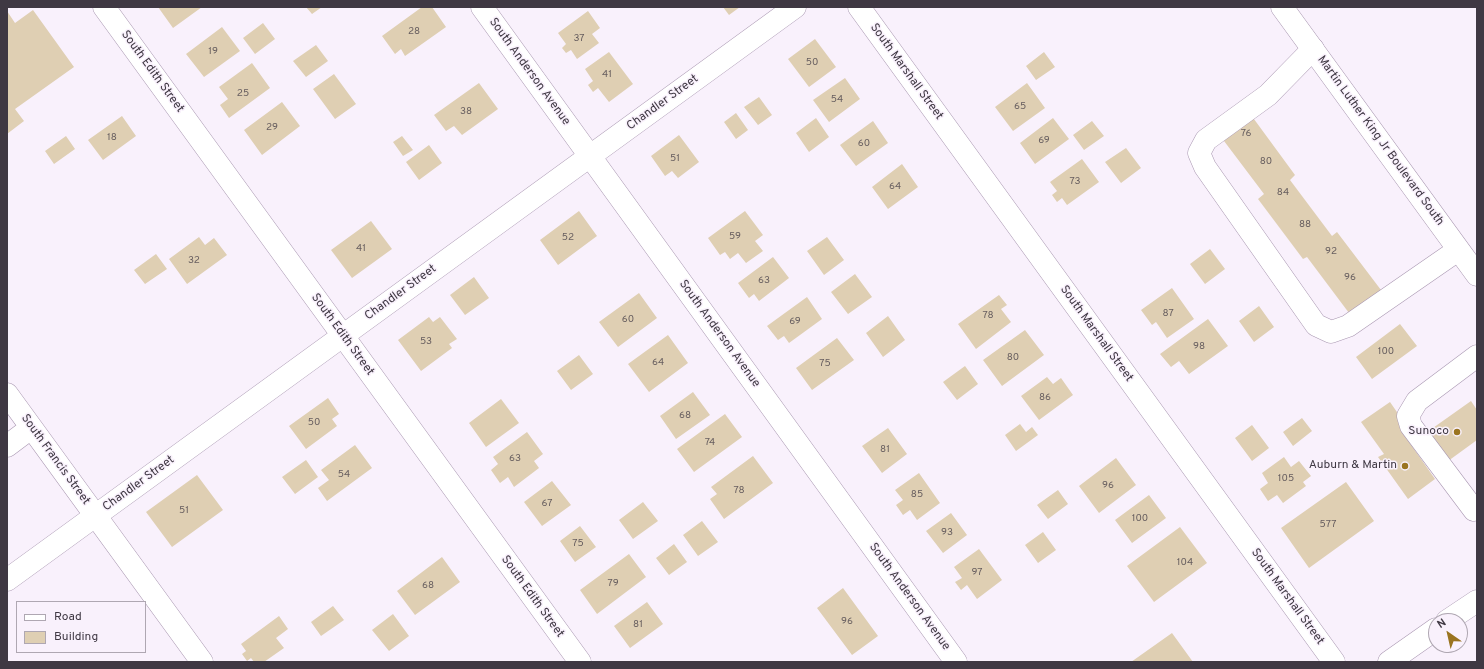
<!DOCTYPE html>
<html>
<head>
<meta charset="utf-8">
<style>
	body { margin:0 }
	#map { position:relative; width:1484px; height:669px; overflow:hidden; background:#f9f1fc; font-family:Overpass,sans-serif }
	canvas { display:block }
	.frame { position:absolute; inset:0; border:8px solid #3f3843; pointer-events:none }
	.legend { position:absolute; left:16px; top:601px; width:130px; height:52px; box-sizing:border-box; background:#f9f1fc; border:1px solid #afa7b2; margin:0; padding:5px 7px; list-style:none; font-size:12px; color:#3f3843 }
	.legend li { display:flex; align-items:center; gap:8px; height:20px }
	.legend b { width:20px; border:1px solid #afa7b2 }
	.north { position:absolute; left:1428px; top:613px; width:40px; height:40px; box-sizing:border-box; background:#f9f1fc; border:1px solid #afa7b2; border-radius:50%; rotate:326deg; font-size:11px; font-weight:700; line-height:16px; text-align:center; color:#3f3843 }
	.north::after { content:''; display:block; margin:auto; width:14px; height:18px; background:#9a7420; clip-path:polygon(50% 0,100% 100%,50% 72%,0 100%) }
</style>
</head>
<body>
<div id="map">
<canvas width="1484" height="669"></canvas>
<div class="frame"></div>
<ul class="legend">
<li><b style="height:5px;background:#fff"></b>Road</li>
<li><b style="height:11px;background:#dfcfb3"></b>Building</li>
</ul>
<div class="north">N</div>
</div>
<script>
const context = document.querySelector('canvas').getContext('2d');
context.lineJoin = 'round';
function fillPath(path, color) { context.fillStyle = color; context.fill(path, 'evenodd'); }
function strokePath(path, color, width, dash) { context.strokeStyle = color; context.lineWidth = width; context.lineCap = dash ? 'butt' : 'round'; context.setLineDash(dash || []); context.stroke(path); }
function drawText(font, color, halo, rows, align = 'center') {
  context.font = font + ' Overpass,sans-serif'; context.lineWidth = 3; context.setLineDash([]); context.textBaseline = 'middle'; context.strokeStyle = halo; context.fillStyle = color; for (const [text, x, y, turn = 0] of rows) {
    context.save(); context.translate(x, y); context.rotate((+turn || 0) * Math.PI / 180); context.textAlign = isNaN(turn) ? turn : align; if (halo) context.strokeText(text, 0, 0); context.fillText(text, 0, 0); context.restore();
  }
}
fillPath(new Path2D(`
	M158 7H202L173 28Z
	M306 7H322L312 14Z
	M422 7H432L446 27 405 56 401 49 395 54 382 36Z
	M723 7H740L729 15Z
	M33 10 74 67 15 109 24 121 7 134V11L15 23Z
	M588 11 600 28 592 34 599 43 577 59 571 50 566 53 562 48 566 44 558 33Z
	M263 23 275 39 255 54 243 38Z
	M222 27 240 51 204 77 186 54Z
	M815 39 836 67 809 87 788 59Z
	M316 45 328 61 306 77 293 61Z
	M609 52 633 84 609 102 598 88 593 92 588 85 593 81 585 69Z
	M1044 52 1055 67 1036 80 1026 66Z
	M252 63 270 88 229 118 220 105 228 99 219 87Z
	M334 74 356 104 335 119 313 89Z
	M845 78 860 99 829 122 813 100Z
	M479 83 498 109 462 135 454 126 446 131 434 115Z
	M1027 83 1045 108 1013 131 995 107Z
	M759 97 772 115 758 125 744 107Z
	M282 102 300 126 262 155 244 130Z
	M736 113 748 130 736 139 724 122Z
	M1251 115 1295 175 1290 180 1332 236 1337 232 1381 290 1349 313 1307 257 1303 259 1258 199 1264 194 1221 137Z
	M122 116 136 136 103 160 88 140Z
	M816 118 829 137 809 152 796 133Z
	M1053 118 1069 139 1035 164 1020 143Z
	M873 121 888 143 856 166 840 145Z
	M1092 121 1104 136 1084 150 1073 135Z
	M679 135 699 162 678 178 672 171 665 176 651 156Z
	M66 136 75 149 54 164 45 151Z
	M402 136 413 150 403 156 393 142Z
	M429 145 442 163 419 180 406 162Z
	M1126 148 1141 168 1121 183 1105 162Z
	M1082 159 1099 182 1067 205 1062 198 1057 202 1052 195 1057 191 1050 182Z
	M902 164 918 187 888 209 872 187Z
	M579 211 597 236 558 265 540 240Z
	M745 211 763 235 755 241 763 251 746 263 738 253 730 259 725 252 720 255 708 238Z
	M371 221 392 249 352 278 331 250Z
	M199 237 205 245 214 238 227 255 187 284 169 259Z
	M827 237 844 260 824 275 807 251Z
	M1210 249 1225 269 1205 284 1190 264Z
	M156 254 167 269 145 284 134 270Z
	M773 257 789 278 759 301 754 294 749 298 738 283Z
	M855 274 872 297 848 314 831 292Z
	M474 277 489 298 465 315 450 295Z
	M1172 288 1194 319 1167 338 1156 322 1152 325 1141 310Z
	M639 293 657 318 618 347 599 322Z
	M999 295 1007 305 1001 309 1011 322 976 349 958 324Z
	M807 297 822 319 789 343 784 336 778 340 767 326Z
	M1259 306 1274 327 1254 342 1239 321Z
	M888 316 905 340 883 357 866 333Z
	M429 317 433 322 440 317 457 339 449 344 452 348 421 371 398 340Z
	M1208 319 1228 346 1189 374 1179 361 1171 367 1160 354Z
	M1400 324 1417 346 1372 379 1356 357Z
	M1025 330 1044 355 1002 386 983 360Z
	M668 335 688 363 649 392 628 364Z
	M837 338 854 360 812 390 796 368Z
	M579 355 593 374 571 390 557 371Z
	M965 366 978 384 957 400 943 382Z
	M1047 377 1053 384 1061 378 1073 395 1039 420 1021 396Z
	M693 392 710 415 676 439 660 416Z
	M328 398 339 414 332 419 337 426 306 449 289 426Z
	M501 399 519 423 486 447 469 423Z
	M1471 401 1477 410V440L1444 464 1423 435Z
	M1390 402 1408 428 1407 439 1435 479 1408 499 1378 457 1384 454 1361 422Z
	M725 414 742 437 694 472 677 449Z
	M1302 418 1312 431 1293 446 1283 432Z
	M1020 424 1026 432 1032 427 1038 435 1016 451 1005 435Z
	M1252 425 1269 448 1252 461 1235 438Z
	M888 428 907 454 882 473 862 446Z
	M527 432 543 454 534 461 539 468 514 487 508 477 500 483 491 470 498 464 493 457Z
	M355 445 372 468 327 501 318 488 329 480 321 470Z
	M753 456 773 483 724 519 710 499 717 494 711 487Z
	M1284 457 1291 467 1299 461 1311 476 1303 482 1306 486 1283 503 1277 495 1268 501 1260 489 1268 483 1262 473Z
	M1116 458 1136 485 1099 513 1079 486Z
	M306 460 318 477 295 494 282 477Z
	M919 473 940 503 917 520 910 510 903 515 896 505 903 500 895 490Z
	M197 475 223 510 172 547 146 512Z
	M552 481 571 505 542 526 524 502Z
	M1346 482 1374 521 1309 568 1281 528Z
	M1058 490 1068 504 1048 519 1037 505Z
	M1149 495 1166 518 1132 543 1115 520Z
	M643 502 658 521 633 539 619 520Z
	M951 513 967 535 943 553 926 531Z
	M702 521 718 542 698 556 683 535Z
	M580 526 596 547 575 562 560 541Z
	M1180 527 1207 563 1154 602 1127 566Z
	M1043 532 1056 550 1038 563 1025 545Z
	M674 544 687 562 669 575 656 558Z
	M979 549 1002 580 977 599 967 585 961 590 955 582 962 578 954 567Z
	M629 554 646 577 597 614 580 590Z
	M442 557 460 582 415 615 397 591Z
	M843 588 878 636 852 655 817 608Z
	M647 602 663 624 630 648 614 626Z
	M333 606 344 620 321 636 311 622Z
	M393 614 409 636 389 651 372 630Z
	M279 616 288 629 276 638 284 648 264 662H254L251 658 247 661 242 654 246 651 241 644Z
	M1172 633 1193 662H1131Z`), '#dfcfb3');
const minor = new Path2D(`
	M104 7 580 662
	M482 7 956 662
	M859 7 1334 662
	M1313 49 1268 95 1206 140 1199 153 1205 167 1316 325 1331 332 1348 326 1458 250
	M7 394 202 662
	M7 446 31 428
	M1474 510 1411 426 1408 416 1417 401 1477 356
	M7 580 795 7`);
const major = new Path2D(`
	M1282 7 1477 275
	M1447 621 1477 601
	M1389 662 1436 629`);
strokePath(minor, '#a997b1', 23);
strokePath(major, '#a997b1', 23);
strokePath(minor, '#fff', 22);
strokePath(major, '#fff', 22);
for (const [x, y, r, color] of [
	[1457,432,4,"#9a7420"],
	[1405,466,4,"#9a7420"]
]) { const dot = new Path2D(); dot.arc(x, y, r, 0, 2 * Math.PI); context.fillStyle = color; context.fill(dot); strokePath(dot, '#f9f1fc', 1.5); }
drawText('10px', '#675e5f', null, [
	["28",414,32],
	["37",579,39],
	["19",213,52],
	["50",812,63],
	["41",607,75],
	["25",243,94],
	["54",837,100],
	["65",1020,107],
	["38",466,112],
	["29",272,128],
	["76",1246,134],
	["18",112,138],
	["69",1044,141],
	["60",864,144],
	["51",675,159],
	["80",1266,162],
	["73",1075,182],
	["64",895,187],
	["84",1283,193],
	["88",1305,225],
	["59",735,237],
	["52",568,238],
	["41",361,249],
	["92",1331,252],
	["32",194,261],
	["96",1350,278],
	["63",764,281],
	["87",1168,314],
	["78",988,316],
	["60",628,320],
	["69",795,322],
	["53",426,342],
	["98",1199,347],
	["100",1386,352],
	["80",1013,358],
	["64",658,363],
	["75",825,364],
	["86",1045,398],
	["68",685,416],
	["50",314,423],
	["74",710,443],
	["81",885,450],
	["63",515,459],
	["54",344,475],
	["105",1286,479],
	["96",1108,486],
	["78",739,491],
	["85",917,495],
	["67",547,504],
	["51",184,511],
	["100",1140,519],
	["577",1328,525],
	["93",947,533],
	["75",578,544],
	["104",1185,563],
	["97",977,573],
	["79",613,584],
	["68",428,586],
	["96",847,622],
	["81",638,625]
]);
drawText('12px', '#3f3843', '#f9f1fc', [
	["South Edith Street",152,72,54],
	["South Anderson Avenue",529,72,54],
	["South Marshall Street",906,72,54],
	["Chandler Street",663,103,-36],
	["Martin Luther King Jr Boulevard South",1380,141,54],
	["Chandler Street",401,293,-36],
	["South Anderson Avenue",719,334,54],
	["South Marshall Street",1096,334,54],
	["South Edith Street",342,335,54],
	["South Francis Street",55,460,54],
	["Chandler Street",139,484,-36],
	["South Edith Street",532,597,54],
	["South Anderson Avenue",909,597,54],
	["South Marshall Street",1287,597,54]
]);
drawText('12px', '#3f3843', '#f9f1fc', [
	["Sunoco",1449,432],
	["Auburn & Martin",1397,466]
], 'right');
</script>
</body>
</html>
